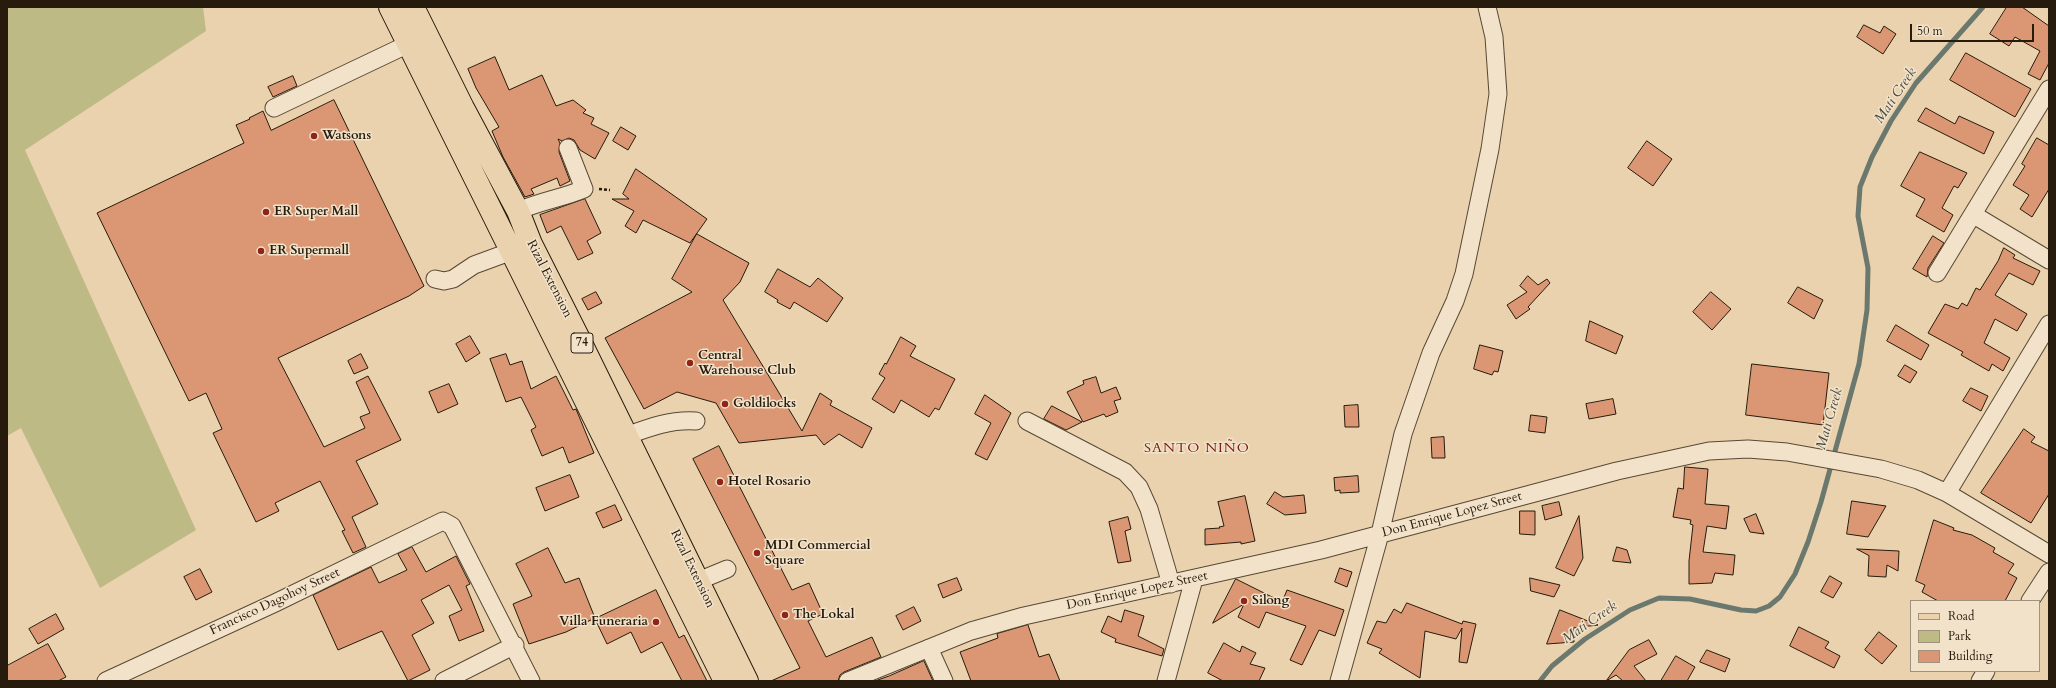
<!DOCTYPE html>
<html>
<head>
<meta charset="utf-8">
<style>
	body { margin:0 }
	#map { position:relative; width:2056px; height:688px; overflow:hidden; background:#ebd2ae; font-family:Cardo,serif }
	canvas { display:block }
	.frame { position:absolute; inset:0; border:8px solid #261b0c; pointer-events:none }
	.legend { position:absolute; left:1910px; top:600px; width:130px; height:72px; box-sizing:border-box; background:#f2e2ca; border:1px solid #a0927e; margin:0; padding:5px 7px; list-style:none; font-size:12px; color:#261b0c }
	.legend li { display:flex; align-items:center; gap:8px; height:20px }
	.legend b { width:20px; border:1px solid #a0927e }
	.scale { position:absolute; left:1910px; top:24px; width:124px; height:18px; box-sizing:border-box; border:2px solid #261b0c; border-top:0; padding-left:5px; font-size:12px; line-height:14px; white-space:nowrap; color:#261b0c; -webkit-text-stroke:3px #f2e2ca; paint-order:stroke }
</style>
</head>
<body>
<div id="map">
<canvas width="2056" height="688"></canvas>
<div class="frame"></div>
<ul class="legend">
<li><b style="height:5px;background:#ebd2ae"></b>Road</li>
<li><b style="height:11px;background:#bdba86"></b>Park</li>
<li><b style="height:11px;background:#db9773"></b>Building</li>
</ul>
<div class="scale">50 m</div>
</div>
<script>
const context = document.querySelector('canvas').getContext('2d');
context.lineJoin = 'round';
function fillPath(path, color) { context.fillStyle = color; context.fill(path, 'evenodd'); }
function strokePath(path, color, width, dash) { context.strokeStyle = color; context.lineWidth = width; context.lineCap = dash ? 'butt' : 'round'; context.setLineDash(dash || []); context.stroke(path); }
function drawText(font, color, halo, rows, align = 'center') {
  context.font = font + ' Cardo,serif'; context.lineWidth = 3; context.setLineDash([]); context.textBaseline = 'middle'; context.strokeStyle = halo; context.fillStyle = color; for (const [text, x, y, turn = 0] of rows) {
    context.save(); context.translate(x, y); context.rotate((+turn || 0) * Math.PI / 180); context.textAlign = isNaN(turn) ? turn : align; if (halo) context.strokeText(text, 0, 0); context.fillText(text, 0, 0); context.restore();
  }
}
fillPath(new Path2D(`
	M7 7H203L206 31 25 150 196 530 100 588 21 428 7 436Z`), '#bdba86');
strokePath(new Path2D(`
	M1540 681 1552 666 1585 639 1630 610 1659 598 1690 599 1741 610 1756 611 1769 606 1780 597 1795 574 1808 542 1821 502 1859 364 1867 310 1868 268 1858 216 1860 187 1872 157 1891 121 1916 83 1983 7`), '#6b786e', 5);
const building = new Path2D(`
	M2007 7H2022L2049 26V63L2040 80 2028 74 2040 51 2015 37 2009 46 1990 34Z
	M1864 25 1880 33 1884 26 1896 34 1883 54 1857 37Z
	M1966 53 2031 89 2015 117 1950 80Z
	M495 57 509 90 542 75 556 106 573 100 586 110 583 113 594 118 591 124 609 133 595 159 580 150 574 140 569 138 562 141 558 139 560 143 559 152 570 181 560 186 557 178 531 189 534 194 525 197 503 157 492 131 499 127 476 88 468 69Z
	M293 76 297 86 273 97 268 87Z
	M334 100 424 286 409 296 278 358 324 447 365 428 360 417 370 413 356 382 368 376 401 440 356 461 378 504 352 517 366 547 353 553 342 531 345 530 320 481 275 503 279 511 256 522 213 433 222 429 206 393 189 401 97 213 244 143 236 125 250 119 249 118 263 111 271 130Z
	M1926 108 1955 124 1959 116 1994 132 1984 154 1918 121Z
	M621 127 636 136 628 150 613 141Z
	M2037 138 2049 145V189L2032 217 2020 209 2029 195 2013 185 2025 166 2022 164Z
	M1647 141 1672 159 1653 186 1628 168Z
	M1920 152 1967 173 1958 188 1954 186 1942 208 1953 215 1944 232 1916 216 1925 199 1901 186Z
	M636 169 707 219 690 243 643 220 636 233 625 226 634 211 612 199H629L623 194Z
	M585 199 601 233 587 241 593 253 578 260 561 226 547 233 540 215Z
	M697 234 749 263 740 282 723 300 802 431 820 393 832 401 830 405 872 428 862 448 839 434 824 445 816 435 739 443 716 403 677 392 644 409 605 338 692 292 672 279Z
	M1933 236 1944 243 1928 268 1927 277 1913 269Z
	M2004 248 2015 255 2013 258 2040 271 2033 285 2009 273 1995 295 2027 314 2017 331 1995 319 1984 343 2010 358 2003 371 1992 364 1989 371 1961 355 1963 352 1928 333 1945 304 1958 309 1962 303 1967 306 1976 288 1980 290 1998 261Z
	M778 269 810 287 818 278 843 298 827 322 794 302 790 309 777 302 778 300 765 292Z
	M1528 276 1538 285 1547 279 1550 283 1528 307 1530 309 1516 319 1507 305 1527 292 1520 286Z
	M1798 287 1823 300 1814 319 1788 303Z
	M596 292 602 303 588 310 582 299Z
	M1711 292 1731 309 1712 330 1693 312Z
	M1590 321 1623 336 1616 354 1586 341Z
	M1896 325 1929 345 1921 360 1887 341Z
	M470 336 480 353 466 362 456 344Z
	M901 337 916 346 910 356 955 379 939 410 935 408 929 417 901 400 894 413 872 399 885 378 879 374 885 363 886 364Z
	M1480 345 1503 351 1498 372 1494 371 1492 375 1474 369Z
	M361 354 368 368 354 374 348 361Z
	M506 354 510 365 522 361 531 389 556 376 573 410 576 409 594 453 569 463 563 447 542 456 531 430 536 427 521 397 506 402 490 359Z
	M1752 364 1829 373 1823 425 1746 415Z
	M1905 365 1917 372 1910 383 1898 376Z
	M1096 377 1101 393 1116 387 1121 399 1114 401 1118 412 1106 417 1104 414 1083 422 1067 392 1084 384 1083 381Z
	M449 384 458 404 438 413 429 392Z
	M1971 388 1988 396 1981 411 1963 401Z
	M985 395 1011 413 987 460 975 454 991 423 975 414Z
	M1613 399 1616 414 1589 419 1586 404Z
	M1358 405 1359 427H1345L1344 406Z
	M1052 406 1082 422 1066 430 1044 419Z
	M1531 415 1547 417 1545 433 1529 431Z
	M2024 429 2035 437 2031 442 2049 451V494L2031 523 1981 493Z
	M1444 437 1445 458H1432L1431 438Z
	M719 446 792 590 809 583 823 614 808 621 826 657 872 637 881 657 844 672 840 675 838 681H771L800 668 693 459Z
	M1685 467 1708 469 1705 504 1729 506 1726 529 1707 526 1703 552 1735 555 1733 575 1715 573 1712 583 1689 584V561L1693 525 1690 524 1691 520 1673 517 1678 488 1683 489Z
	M570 475 579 497 545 511 536 488Z
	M1358 476 1359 492 1340 493V490L1335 491 1334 478Z
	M1275 492 1283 497 1304 495 1306 513 1285 515 1267 504Z
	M1245 496 1255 541 1241 544V542L1205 545V529L1220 528 1219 527 1224 526 1218 502Z
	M1852 501 1886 506 1868 537 1847 534Z
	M1559 502 1562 515 1545 520 1542 506Z
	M615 505 622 520 603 528 596 513Z
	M1520 511H1535V535L1520 534Z
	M1756 514 1764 534 1750 532 1744 519Z
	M1579 516 1583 558 1574 576 1556 568Z
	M1128 517 1131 529 1125 531 1131 561 1118 563 1109 522Z
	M1934 520 1954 528 1953 530 1972 535 1995 548 1993 552 2014 564 2008 573 2017 578 2005 601H1938L1922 592 1925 585 1916 581Z
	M412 547 426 572 456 556 470 584 466 586 484 631 459 641 449 616 462 610 449 585 421 600 434 623 412 635 430 670 408 681 382 631 338 650 313 595 371 567 379 583 407 570 398 554Z
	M1617 547 1627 550 1631 563 1613 561Z
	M548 548 565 583 579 578 595 618 566 632 529 644 513 604 532 596 516 564Z
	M1857 549 1899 551 1898 571 1887 565 1886 577 1868 576 1869 556Z
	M1340 568 1352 572 1347 587 1335 582Z
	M200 569 212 592 196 600 184 577Z
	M1830 576 1842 583 1833 598 1821 592Z
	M957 578 962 590 943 598 938 585Z
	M1530 578 1560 585 1554 597 1531 591Z
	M1236 579 1282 602 1287 590 1344 610 1335 636 1319 630 1302 665 1290 660 1306 626 1266 612 1259 628 1238 617 1244 604 1213 623Z
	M656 590 679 638 684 635 707 681H682L662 642 641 653 631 632 607 644 595 619Z
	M1407 603 1462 624 1463 621 1476 624 1467 663 1459 662 1462 628 1456 639 1425 631 1420 678 1379 653 1382 649 1367 643 1377 621 1386 623 1394 609 1401 613Z
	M914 607 921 621 903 630 896 616Z
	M1125 610 1144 616 1138 636 1164 649 1162 656 1115 642 1116 639 1101 632 1108 616 1121 622Z
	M1560 610 1598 625 1573 628 1574 642 1547 644Z
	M56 614 64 629 38 644 29 629Z
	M1028 625 1039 657 1049 654 1060 681H971L960 652 998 638 997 634Z
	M1799 627 1829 642 1825 648 1840 656 1834 668 1790 646Z
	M1879 632 1897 646 1882 664 1865 650Z
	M1649 640 1657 654 1634 666 1646 681H1623L1616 675 1606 681 1629 650Z
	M1224 643 1240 652 1242 646 1256 653 1250 664 1265 668 1259 681H1223L1208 673Z
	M48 644 66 677 58 681H7V666Z
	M1707 650 1730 659 1725 672 1700 662Z
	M1676 656 1695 667 1687 681H1661Z
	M924 661 933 681H875L889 676Z`);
fillPath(building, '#db9773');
strokePath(building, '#261b0c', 1);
const minor = new Path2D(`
	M274 108 419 39
	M518 211C540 201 563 198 584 189L568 148
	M1974 215 2049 260
	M1937 273 2049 89
	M435 279 444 281 453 279 474 265 523 247
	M1027 421 1125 472 1139 487 1149 509 1171 584
	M615 440C643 430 667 419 696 421
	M1947 493 2049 324
	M698 581 727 569
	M2030 601 2049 572
	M929 648 944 681
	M106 681 275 603 443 521 452 526 531 681
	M444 681 515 645
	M848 681 971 631 1024 616 1321 550 1617 471 1709 451 1748 449 1787 452 1881 469 1918 480 1947 493 2049 554
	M1166 681 1194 579
	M1339 681 1380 534 1403 434 1431 353 1455 301 1464 274 1490 149 1498 94 1494 37 1487 7
	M1980 681 1986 671`);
const major = new Path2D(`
	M390 7 725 681
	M413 7 463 108 518 211 531 244 578 337 747 681`);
strokePath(minor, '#574934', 19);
strokePath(major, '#261b0c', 24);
strokePath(new Path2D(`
	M599 189 610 190`), '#261b0c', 2.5, [3, 2]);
strokePath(minor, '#f2e2ca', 17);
strokePath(major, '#ebd2ae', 22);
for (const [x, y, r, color] of [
	[314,136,4,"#8f2418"],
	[266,212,4,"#8f2418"],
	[261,251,4,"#8f2418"],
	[690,363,4,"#8f2418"],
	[725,404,4,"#8f2418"],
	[720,482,4,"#8f2418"],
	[757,553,4,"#8f2418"],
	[1244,601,4,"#8f2418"],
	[785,615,4,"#8f2418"],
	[656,622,4,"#8f2418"]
]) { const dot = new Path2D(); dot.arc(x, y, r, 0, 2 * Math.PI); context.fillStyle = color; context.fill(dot); strokePath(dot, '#f2e2ca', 1.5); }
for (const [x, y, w] of [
	[582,343,22]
]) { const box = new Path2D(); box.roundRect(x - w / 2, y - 10, w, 20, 3); context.fillStyle = '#f2e2ca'; context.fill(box); strokePath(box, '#261b0c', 1); }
drawText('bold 12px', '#261b0c', null, [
	["74",582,343]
]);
drawText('bold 13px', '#261b0c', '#f2e2ca', [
	["Watsons",322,136],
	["ER Super Mall",274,212],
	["ER Supermall",269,251],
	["Central",698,356],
	["Warehouse Club",698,371],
	["Goldilocks",733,404],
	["Hotel Rosario",728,482],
	["MDI Commercial",765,546],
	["Square",765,561],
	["Silong",1252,601],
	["The Lokal",793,615],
	["Villa Funeraria",648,622,"right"]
], 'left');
drawText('13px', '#261b0c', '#f2e2ca', [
	["Rizal Extension",549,279,63],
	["Don Enrique Lopez Street",1452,515,-15],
	["Rizal Extension",692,569,64],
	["Don Enrique Lopez Street",1137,591,-12],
	["Francisco Dagohoy Street",275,602,-25]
]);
drawText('italic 14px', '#484a3d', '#f2e2ca', [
	["Mati Creek",1896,96,-56],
	["Mati Creek",1830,419,-74],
	["Mati Creek",1590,623,-35]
]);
context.letterSpacing = '1px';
drawText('14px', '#7a1f14', '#f2e2ca', [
	["SANTO NIÑO",1197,449]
]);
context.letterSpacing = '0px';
</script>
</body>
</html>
